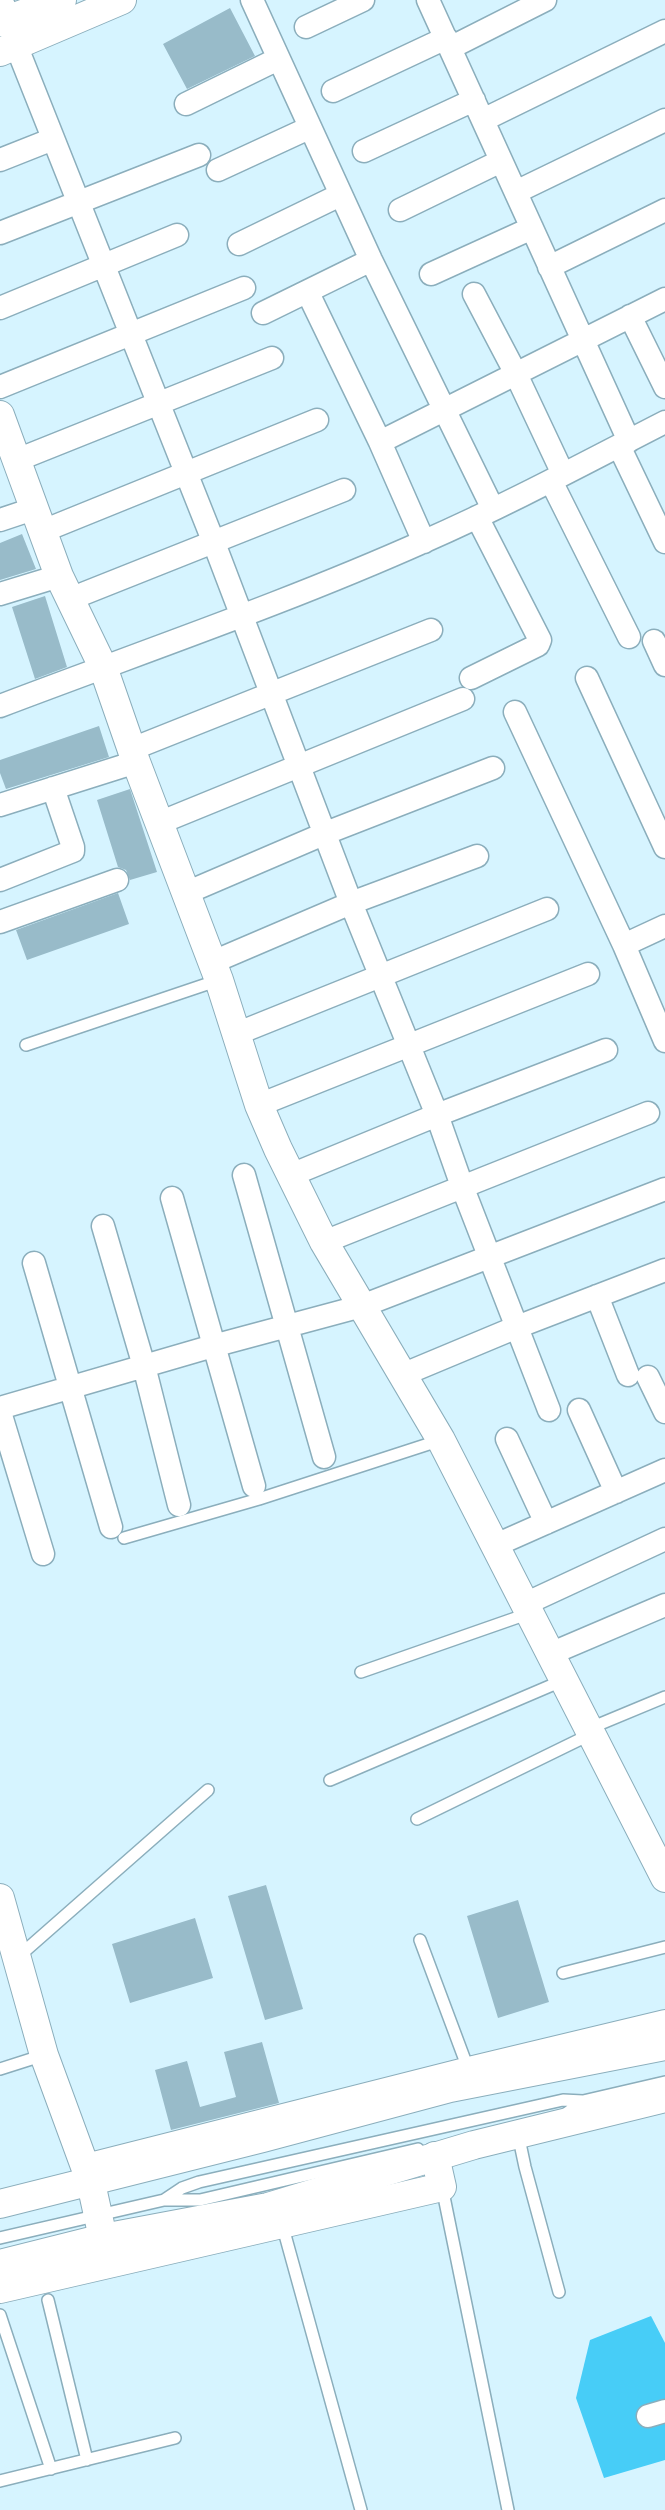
<!DOCTYPE html>
<html>
<head>
<meta charset="utf-8">
<style>
	body { margin:0 }
	canvas { display:block; background:#d6f4ff }
</style>
</head>
<body>
<canvas width="665" height="2510"></canvas>
<script>
const context = document.querySelector('canvas').getContext('2d');
context.lineJoin = 'round';
function fillPath(path, color) { context.fillStyle = color; context.fill(path, 'evenodd'); }
function strokePath(path, color, width, dash) { context.strokeStyle = color; context.lineWidth = width; context.lineCap = dash ? 'butt' : 'round'; context.setLineDash(dash || []); context.stroke(path); }
fillPath(new Path2D(`
	M651 2316 665 2343V2460L604 2478 576 2398 590 2340Z`), '#47cdf7');
fillPath(new Path2D(`
	M230 8 255 56 187 89 163 44Z
	M22 534 36 569 0 580V543Z
	M45 596 67 667 35 679 12 607Z
	M99 726 109 757 6 789 0 773V760Z
	M130 789 157 872 130 880 126 870 118 867 97 800Z
	M118 893 129 924 27 960 16 930Z
	M266 1885 303 2009 265 2020 228 1896Z
	M518 1900 549 2002 498 2018 467 1916Z
	M195 1918 213 1978 130 2003 112 1944Z
	M262 2042 279 2103 171 2130 155 2070 187 2061 200 2107 236 2097 224 2052Z`), '#98bbc9');
const service = new Path2D(`
	M26 1045 219 980
	M124 1538 259 1499 441 1440
	M361 1672 530 1613
	M588 1729 665 1697
	M330 1780 564 1680
	M417 1819 591 1734
	M420 1940 469 2071
	M18 1957 208 1790
	M563 1973 665 1947
	M0 2069 44 2055
	M567 2113 583 2101
	M518 2134 525 2167 559 2292
	M442 2187 508 2510
	M164 2200 182 2188 199 2182 563 2100 583 2101 665 2082
	M282 2224 361 2510
	M0 2238 164 2200H200L418 2149
	M48 2300 87 2460
	M0 2315 51 2469
	M0 2481 175 2438`);
const minor = new Path2D(`
	M1 0 10 18
	M252 0 371 260 493 509
	M428 0 629 441
	M306 27 363 0
	M16 45 214 543 351 903 437 1115 462 1186 549 1410
	M450 48 545 0
	M333 91 446 38
	M186 104 278 59
	M483 120 665 31
	M364 151 474 100
	M0 160 53 139
	M218 170 309 128
	M516 192 665 120
	M400 210 501 161
	M0 233 199 155
	M239 244 340 195
	M549 267 665 210
	M431 274 532 228
	M308 293 380 442 424 542
	M474 294 515 372 563 474
	M0 308 177 235
	M263 313 371 260
	M630 316 665 387
	M0 387 244 288
	M380 442 665 299
	M619 446 665 542
	M17 460 272 358
	M551 481 629 637
	M0 520 33 509
	M43 531 317 420
	M0 594 59 576
	M70 599 344 490
	M654 641 665 665
	M471 678 538 645 540 640 477 517
	M587 678 665 847
	M0 706C142 652 286 603 425 541 507 505 585 463 665 422
	M515 712 624 945 665 1041
	M132 749 431 630
	M0 805 136 762
	M159 823 463 699
	M0 880 73 851V847L53 788
	M186 893 326 833 493 768
	M0 922 117 880
	M624 945 665 926
	M213 962 351 903 477 856
	M236 1034 547 909
	M259 1105 588 974
	M244 1175 324 1457
	M291 1175 437 1115 606 1050
	M172 1198 254 1486
	M103 1226 144 1366 179 1505
	M324 1242 648 1113
	M34 1263 111 1527
	M597 1296 628 1375
	M402 1375 517 1327 665 1270
	M648 1377 665 1412
	M0 1408 213 1346 362 1306 665 1189
	M579 1410 616 1492
	M0 1412 43 1554
	M507 1439 546 1523
	M496 1545 665 1470
	M525 1604 665 1539
	M550 1654 665 1605
	M648 2416 665 2411`);
const tertiary = new Path2D(`
	M0 22 62 0
	M0 52 122 0
	M0 415 59 576 103 667 136 762 219 980 259 1105 278 1149 324 1242 441 1440 665 1878
	M0 1898 44 2055 91 2183 103 2238
	M86 2168 469 2071 665 2024
	M0 2289 442 2187 435 2156`);
const secondary = new Path2D(`
	M0 2204 263 2138 450 2088 665 2046
	M0 2264 103 2238 268 2207 474 2145 665 2098`);
strokePath(service, '#8baebc', 14);
strokePath(minor, '#8baebc', 25);
strokePath(tertiary, '#8baebc', 30);
strokePath(secondary, '#8baebc', 30);
strokePath(service, '#fff', 11);
strokePath(minor, '#fff', 22);
strokePath(tertiary, '#fff', 28);
strokePath(secondary, '#fff', 28);
</script>
</body>
</html>
